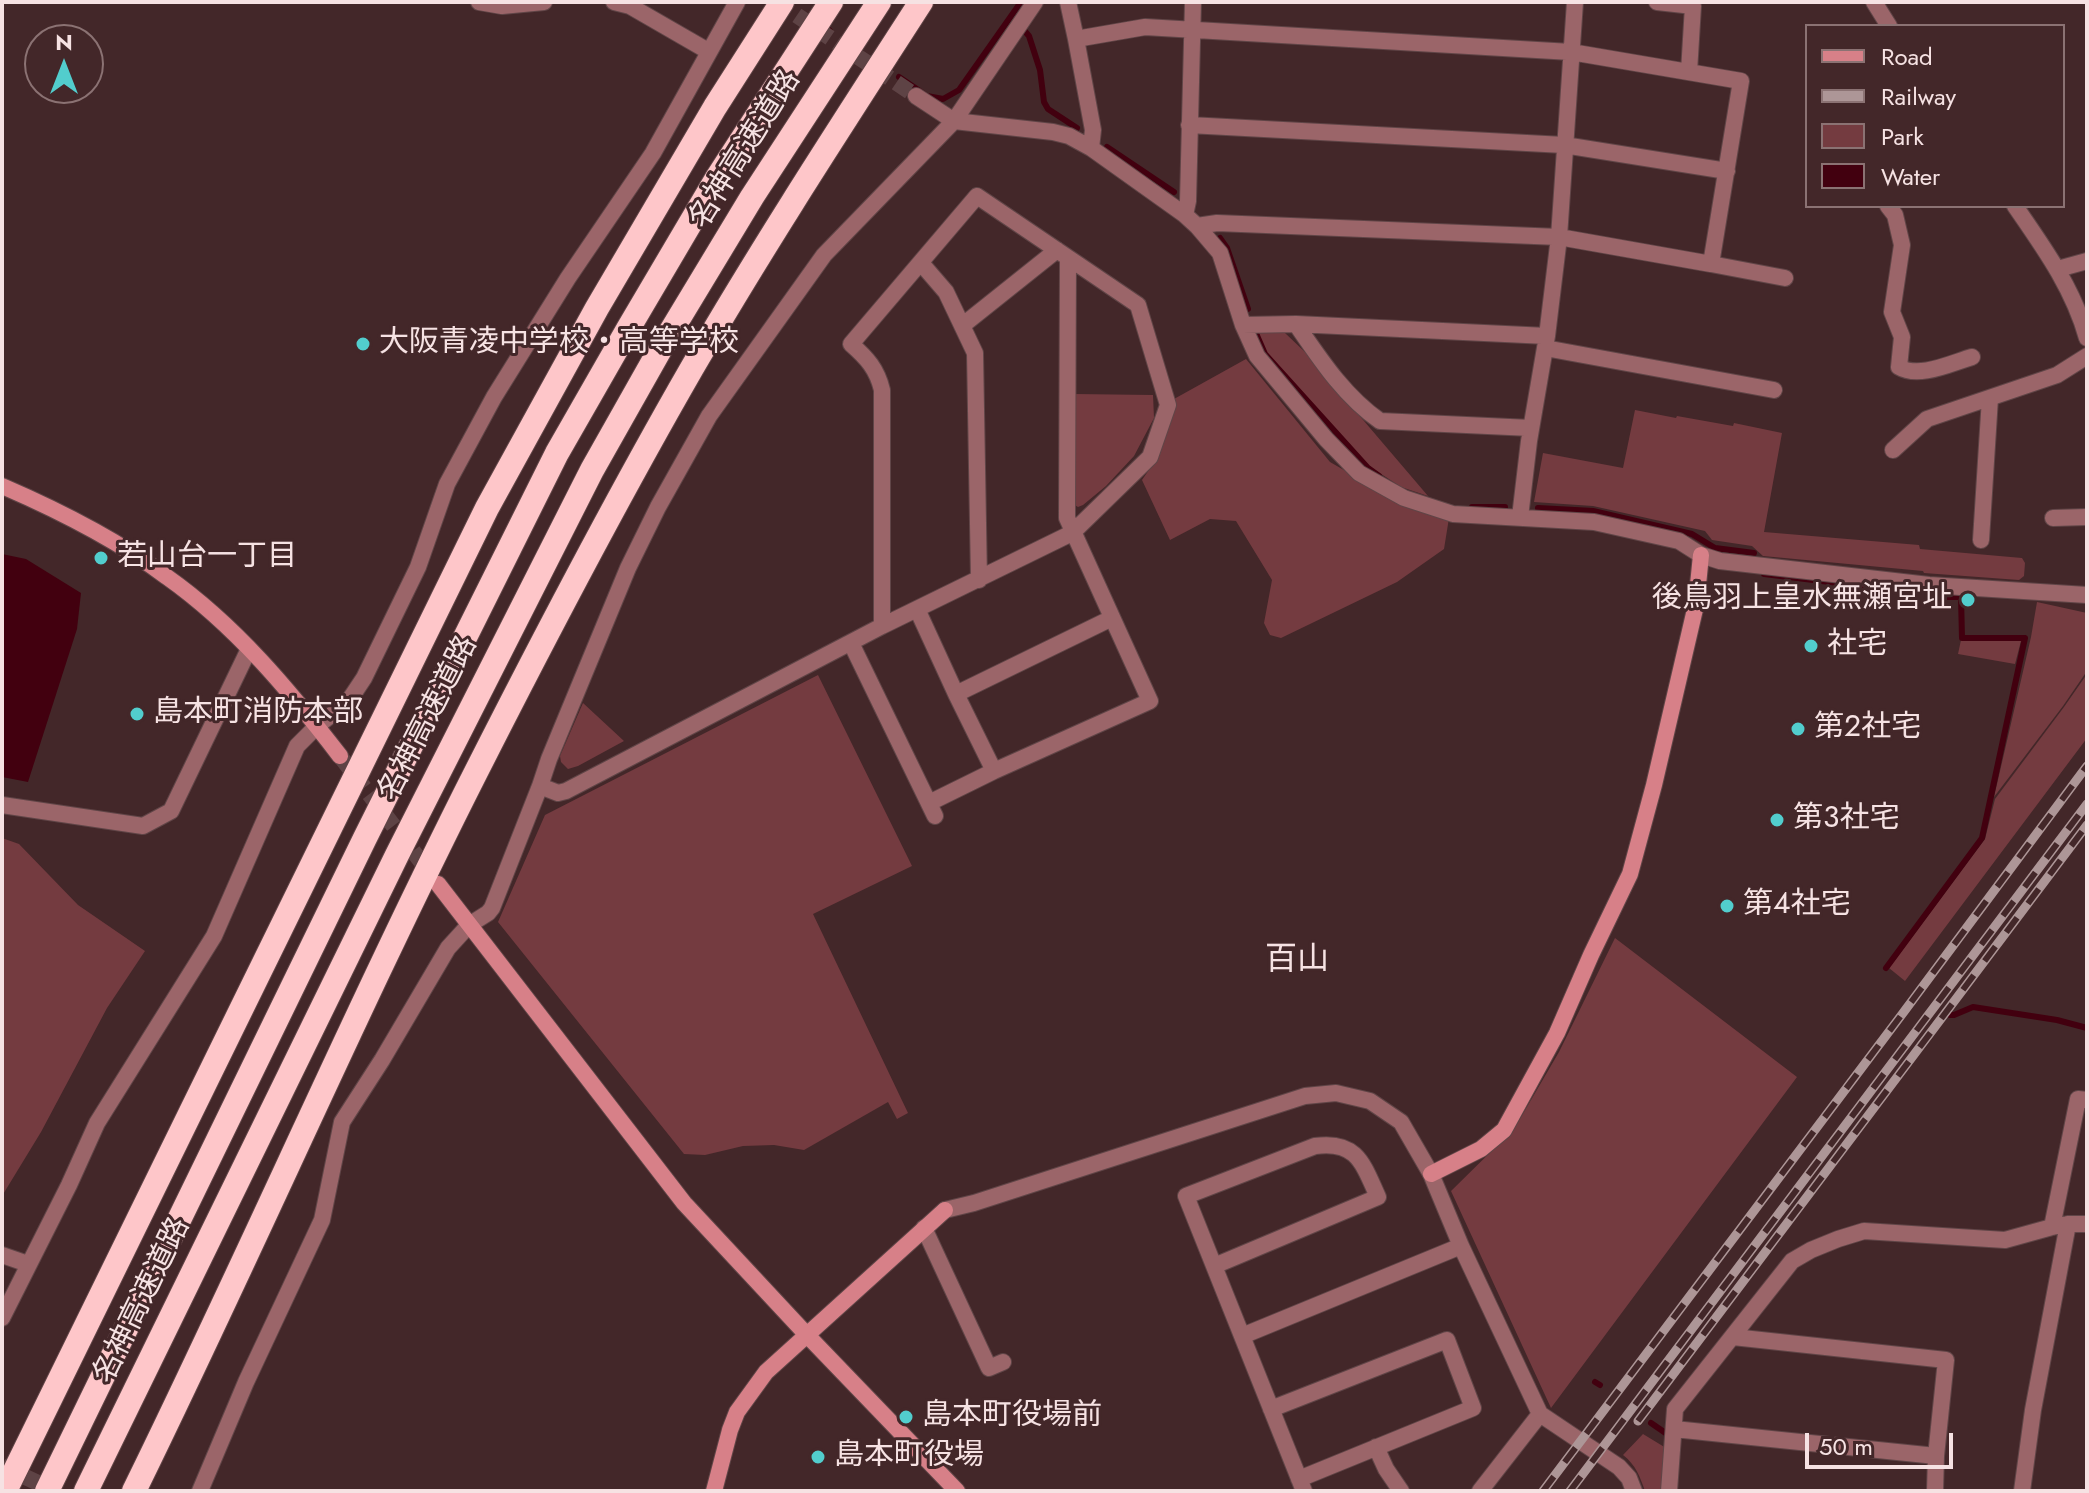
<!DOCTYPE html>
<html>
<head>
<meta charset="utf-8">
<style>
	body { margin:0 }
	#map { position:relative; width:2089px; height:1493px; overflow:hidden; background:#432729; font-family:Jost,sans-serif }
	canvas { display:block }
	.frame { position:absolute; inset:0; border:4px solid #f6e2e3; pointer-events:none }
	.legend { position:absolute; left:1805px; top:24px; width:260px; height:184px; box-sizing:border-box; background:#432729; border:2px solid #8b7273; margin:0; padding:10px 14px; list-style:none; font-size:24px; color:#f6e2e3 }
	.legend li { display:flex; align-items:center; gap:16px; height:40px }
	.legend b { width:40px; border:2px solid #8b7273 }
	.north { position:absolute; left:24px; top:24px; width:80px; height:80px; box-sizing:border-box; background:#432729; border:2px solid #8b7273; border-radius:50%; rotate:0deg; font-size:22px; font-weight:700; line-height:32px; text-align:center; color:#f6e2e3 }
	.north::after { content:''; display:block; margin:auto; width:28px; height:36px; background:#52cdcd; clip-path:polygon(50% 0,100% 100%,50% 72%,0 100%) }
	.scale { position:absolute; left:1805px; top:1433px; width:148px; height:36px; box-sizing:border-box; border:4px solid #f6e2e3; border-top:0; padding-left:10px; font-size:24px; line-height:28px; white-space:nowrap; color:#f6e2e3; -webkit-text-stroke:6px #432729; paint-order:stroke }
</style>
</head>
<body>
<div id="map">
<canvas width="2089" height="1493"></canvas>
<div class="frame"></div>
<ul class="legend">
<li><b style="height:10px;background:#d78088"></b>Road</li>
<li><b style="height:10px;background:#ad9697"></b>Railway</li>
<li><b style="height:22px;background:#743b40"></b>Park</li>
<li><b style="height:22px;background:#42000f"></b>Water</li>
</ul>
<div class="north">N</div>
<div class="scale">50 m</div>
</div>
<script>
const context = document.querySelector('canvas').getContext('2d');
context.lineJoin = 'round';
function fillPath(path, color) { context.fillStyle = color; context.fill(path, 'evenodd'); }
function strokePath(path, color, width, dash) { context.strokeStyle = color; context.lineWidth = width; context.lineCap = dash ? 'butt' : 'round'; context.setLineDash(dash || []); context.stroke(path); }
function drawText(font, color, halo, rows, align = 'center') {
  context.font = font + ' Jost,"Noto Sans JP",sans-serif'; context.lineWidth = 6; context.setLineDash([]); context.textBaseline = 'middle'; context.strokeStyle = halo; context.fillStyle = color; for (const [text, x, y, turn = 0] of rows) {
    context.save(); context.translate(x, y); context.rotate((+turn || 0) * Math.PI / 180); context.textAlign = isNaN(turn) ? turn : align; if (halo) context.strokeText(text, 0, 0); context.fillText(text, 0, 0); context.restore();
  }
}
fillPath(new Path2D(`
	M1272 329 1285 333 1306 353 1428 496 1401 487 1369 466 1267 353 1258 332Z
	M1246 359 1330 462 1401 503 1449 518 1444 549 1397 582 1281 638 1270 635 1264 623 1272 580 1236 521 1210 519 1170 540 1142 480 1155 461 1174 399Z
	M1074 394 1153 395 1154 418 1134 456 1106 486 1083 505 1078 507 1073 504Z
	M1635 410 1676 418 1677 416 1733 426 1734 423 1782 433 1764 532 1919 545 1920 549 2022 558 2025 563 2024 576 2019 580 1924 573 1923 571 1763 556 1752 546 1712 540 1705 531 1593 506 1534 502 1543 453 1623 468Z
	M2037 602 2087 613V671L2063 706 1994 797 2031 637Z
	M1961 640 2021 641 2015 664 1958 654Z
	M2087 674V738L1905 981 1889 968 1985 839 1995 799 2064 707Z
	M818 675 912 866 813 914 908 1113 897 1119 888 1102 804 1150 774 1145 743 1146 705 1155 684 1154 498 922 545 815Z
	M583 703 624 741 578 766 568 769 561 762 560 756Z
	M2 838 19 844 78 905 145 951 107 1008 41 1132 2 1196Z
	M1615 938 1797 1077 1551 1408 1451 1191 1514 1129 1559 1052Z
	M1643 1434 1666 1448 1663 1491H1645C1640 1477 1636 1465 1623 1455Z`), '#743b40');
fillPath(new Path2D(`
	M2 554 26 559 81 593 77 629 28 782 2 777Z`), '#42000f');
strokePath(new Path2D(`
	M828 29 830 31
	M1023 29 1029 36 1040 70 1044 102 1048 109 1077 128
	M899 77 927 96 943 99 959 90 1021 2
	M1107 147 1174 192
	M1220 238 1227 248 1248 309
	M1255 331 1265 354 1368 468 1379 476
	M1472 507H1505
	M1538 508 1593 511 1692 534 1715 548 1754 553
	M1764 574 1912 592
	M1886 968 1982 838 2025 638H1962L1961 597H1945
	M1950 1015H1954L1973 1007 2057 1020 2087 1028
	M1595 1382 1600 1385
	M1651 1423 1667 1434`), '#42000f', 6);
strokePath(new Path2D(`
	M777 2 916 96
	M2 1466 55 1491`), '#5e4345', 16, [16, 8]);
strokePath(new Path2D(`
	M340 756 432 876`), '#5e4345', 16, [16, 8]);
const street = new Path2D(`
	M479 2 502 6 544 2
	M614 2 630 6 708 51
	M1068 2 1076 39 1093 130 1091 148
	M1657 2 1693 6 1689 72
	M1874 2 1889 26
	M1076 39 1145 27 1571 52 1741 81 1711 264 1559 237 1217 223 1197 226
	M916 96 954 121 1053 132 1069 136 1091 148 1185 215 1197 226 1220 253 1243 325 1257 356 1326 439 1359 473 1404 498 1453 514 1594 522 1679 541 1701 555 1720 561 1929 585 2087 595
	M1189 125 1564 145 1727 171
	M1888 206 1895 215 1902 245 1892 312 1902 337 1899 367C1919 379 1951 363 1972 357
	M2015 206C2044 248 2073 288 2087 338
	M1185 215 1188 201 1193 2
	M921 263 946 292 975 353 979 580
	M1711 264 1785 278
	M2058 269 2087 261
	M1296 324C1320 359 1344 396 1380 421L1531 428
	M963 325 1057 250
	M1243 325 1296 324 1547 336
	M1545 348 1774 390
	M1893 450 1927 419 2057 375 2087 356
	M1520 517 1529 441 1547 336 1559 237 1575 2
	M2053 518 2087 517
	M1981 540 1990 398
	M917 609 956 694 994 771
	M851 643 935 816
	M956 694 1112 618
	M540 786 558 793 566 791 882 626 1072 533 1150 457 1168 405 1138 305 977 196 851 344C867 358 877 369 882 390V626
	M929 803 994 771 1150 701 1067 518 1068 258
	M2 805 143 826 171 811 249 649
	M945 1210 974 1203 1305 1096 1336 1093 1370 1101 1401 1122 1431 1174 1461 1246 1540 1414 1619 1467 1629 1478 1634 1491
	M2052 1227 2078 1099 2087 1100
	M924 1228 989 1368 1003 1362
	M2 1255 28 1264
	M1214 1266 1378 1197C1363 1164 1357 1140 1315 1146L1186 1196 1304 1491
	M2 1318 69 1185 97 1123 214 936 297 746 317 726 348 702 364 678 418 567 447 484 494 397 568 278 653 153 737 2
	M1242 1336 1461 1246
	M1733 1337 1946 1360 1936 1456 1935 1491
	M1271 1409 1447 1340 1473 1408 1299 1479
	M1674 1429 1936 1456
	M1376 1447 1386 1469 1401 1491
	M200 1491 246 1382 322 1220 342 1122 382 1060 448 948 469 925 488 913 492 908 540 786 549 759 628 568 658 507 709 416 824 255 954 121 1035 2
	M1480 1491 1540 1414
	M1669 1491 1675 1409 1792 1261 1811 1250 1838 1239 1864 1231 2005 1240 2052 1227 2068 1224H2087
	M2022 1491 2033 1410 2068 1224`);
const secondary = new Path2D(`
	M2 486C60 511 116 539 167 577 235 625 290 691 340 756
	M438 884 684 1203 806 1334 957 1491
	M1431 1174 1481 1149 1504 1130 1557 1033 1591 955 1630 874 1654 785 1696 605 1701 555
	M714 1491 730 1430 737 1412 766 1372 945 1210`);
const highway = new Path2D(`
	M5 1491 487 508 597 308 715 107 782 2
	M47 1491 365 838 557 453 628 329 717 178 831 2
	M86 1491 397 855 592 470 662 346 752 197 879 2
	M134 1491C251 1253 356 1009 476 772 545 636 616 500 692 368 764 244 843 123 921 2`);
strokePath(street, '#604547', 18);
strokePath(secondary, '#604547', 18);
strokePath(highway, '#604547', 26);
strokePath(street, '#9b6569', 16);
strokePath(secondary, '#d78088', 16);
strokePath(highway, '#fec6c9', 24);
const rail = new Path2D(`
	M1638 1421 2087 825
	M1543 1491 1903 1013 2087 766
	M1570 1491 2087 804`);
strokePath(rail, '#ad9697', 9);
strokePath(rail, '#432729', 6, [18]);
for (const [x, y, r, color] of [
	[363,344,8,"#52cdcd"],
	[101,558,8,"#52cdcd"],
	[1968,600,8,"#52cdcd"],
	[1811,646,8,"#52cdcd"],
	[137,714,8,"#52cdcd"],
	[1798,729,8,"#52cdcd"],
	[1777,820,8,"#52cdcd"],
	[1727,906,8,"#52cdcd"],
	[906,1417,8,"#52cdcd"],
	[818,1457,8,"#52cdcd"]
]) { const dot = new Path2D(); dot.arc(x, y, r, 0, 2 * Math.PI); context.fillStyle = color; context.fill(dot); strokePath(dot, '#432729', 3); }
drawText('30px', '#f6e2e3', '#432729', [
	["名神高速道路",746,150,-58],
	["名神高速道路",429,719,-63],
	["名神高速道路",143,1301,-64]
]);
drawText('30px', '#f6e2e3', '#432729', [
	["大阪青凌中学校・高等学校",379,344],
	["若山台一丁目",117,558],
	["後鳥羽上皇水無瀬宮址",1952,600,"right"],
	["社宅",1827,646],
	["島本町消防本部",153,714],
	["第2社宅",1814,729],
	["第3社宅",1793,820],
	["第4社宅",1743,906],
	["島本町役場前",922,1417],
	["島本町役場",834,1457]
], 'left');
drawText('32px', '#f6e2e3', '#432729', [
	["百山",1297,961]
]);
</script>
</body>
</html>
